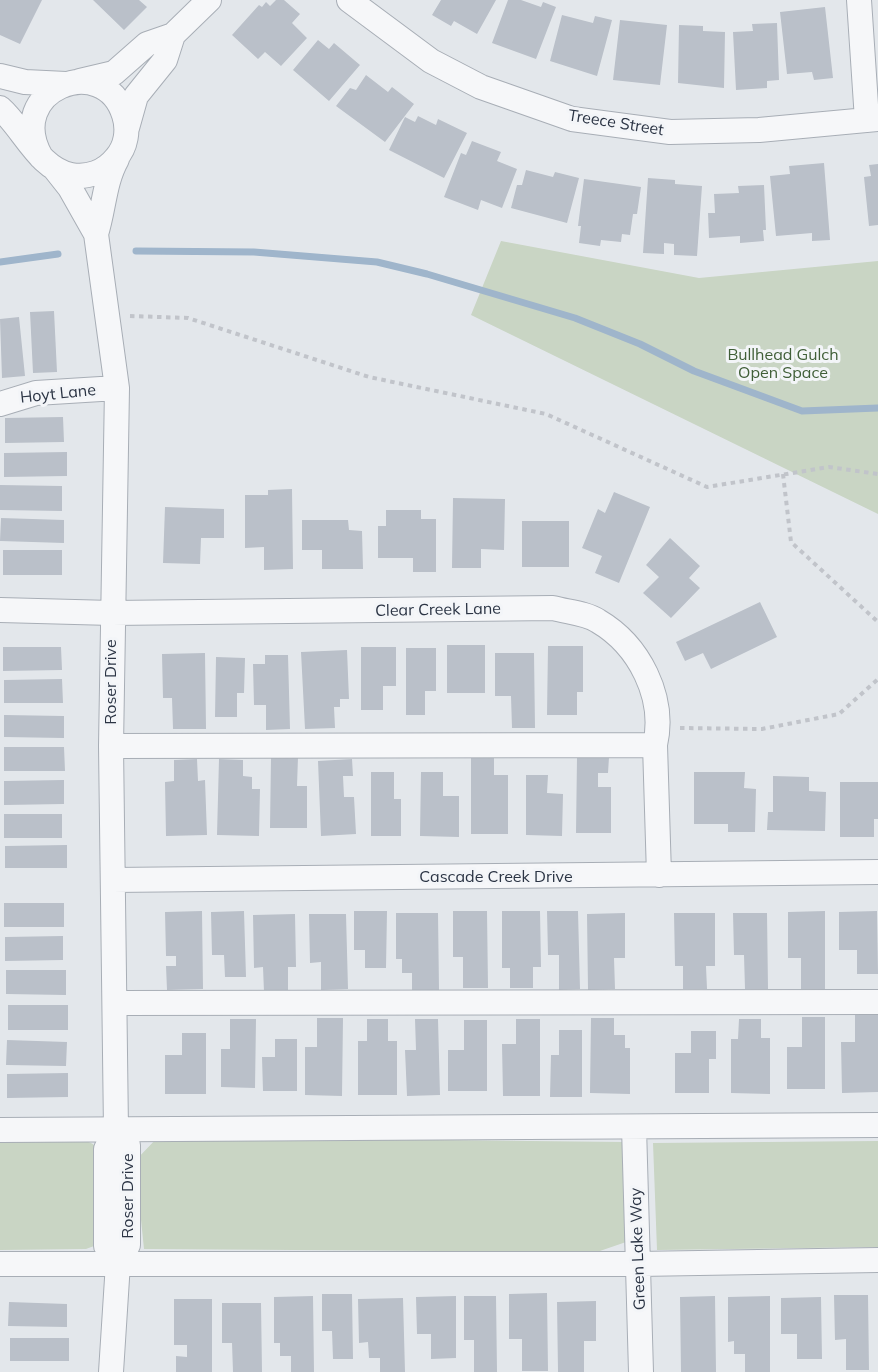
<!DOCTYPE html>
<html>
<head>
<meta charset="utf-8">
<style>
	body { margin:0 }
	canvas { display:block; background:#e3e7eb }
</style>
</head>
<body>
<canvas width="878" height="1372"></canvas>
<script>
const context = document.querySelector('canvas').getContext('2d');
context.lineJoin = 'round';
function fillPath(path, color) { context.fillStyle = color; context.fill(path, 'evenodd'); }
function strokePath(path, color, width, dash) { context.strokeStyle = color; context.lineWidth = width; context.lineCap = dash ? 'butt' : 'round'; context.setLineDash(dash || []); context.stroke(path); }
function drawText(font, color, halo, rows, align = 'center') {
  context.font = font + ' Mulish,sans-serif'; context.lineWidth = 6; context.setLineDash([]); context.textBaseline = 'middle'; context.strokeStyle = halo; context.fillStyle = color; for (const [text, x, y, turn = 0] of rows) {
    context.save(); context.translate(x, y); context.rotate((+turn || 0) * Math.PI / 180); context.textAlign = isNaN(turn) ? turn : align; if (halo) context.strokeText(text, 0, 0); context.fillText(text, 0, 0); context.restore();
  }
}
fillPath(new Path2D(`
	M501 241 699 278 878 261V514L471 315Z
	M158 1137 623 1142 626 1242 597 1252 144 1249 135 1161Z
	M80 1138 93 1144 103 1158 100 1236 94 1246 86 1249 0 1250V1139Z
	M878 1141V1247L657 1250 653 1143Z`), '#c9d5c4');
strokePath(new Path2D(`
	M136 251 254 252 377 262 427 274 575 318 640 344 694 371 802 411 878 408
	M0 262 58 254`), '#9fb5cb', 7);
fillPath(new Path2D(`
	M0 0H42L20 44 0 35Z
	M93 0H139L147 7 124 30Z
	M276 0H284L300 14 292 23 307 38 281 66 265 52 258 59 232 35 259 5 262 7 266 2 270 6Z
	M441 0H496L477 34 454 21 451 26 432 15Z
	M508 0H521L541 7 543 2 556 7 536 59 492 43Z
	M825 7 833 78 814 80 812 72 787 74 780 12Z
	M562 15 593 23 595 16 612 20 597 76 550 61Z
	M620 20 667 25 660 85 613 80Z
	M777 23 779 80 767 81V88L736 90 733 32 753 31 752 24Z
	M679 25 703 26V31L725 32 724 88 678 83Z
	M318 40 329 49 334 43 360 65 329 101 293 70Z
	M366 75 388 92 392 87 414 104 385 142 336 106 350 88 356 90Z
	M418 116 436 125 438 119 467 133 444 178 389 150 405 117 415 122Z
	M472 141 501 152 497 161 517 169 502 208 481 200 478 210 444 197 461 153 466 155Z
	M824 163 830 240 812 241V233L776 236 770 176 790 174 789 166Z
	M878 164V225L869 226 864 177 871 176 869 165Z
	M526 170 553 177 555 172 579 178 567 223 511 208 517 185H522Z
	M648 178 675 180V184L702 186 697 256 674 255V244L664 243V254L643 253Z
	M584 179 641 187 637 214H633L630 235 622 234 621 242 601 240 600 246 579 243 581 226H578Z
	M764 185 766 230H763L764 241 740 243V236L709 238 708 213H715L714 194 739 193 738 186Z
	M54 311 57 372 33 373 30 312Z
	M19 317 25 376 2 378 0 319Z
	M63 417 64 442 5 443V418Z
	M67 452V476L4 477V453Z
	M0 485 62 486V511L0 510Z
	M292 489 293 569 264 570V547L245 548V495H268V490Z
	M614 492 650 507 619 583 595 573 602 556 582 548 598 509 605 513Z
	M453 498 505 499 504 550 481 549V568H452Z
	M165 507 224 509V538H201L200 564 163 563Z
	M386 510H421V519H436V572H413V558H378V526H386Z
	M1 518 64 520V543L0 541Z
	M302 520H348L349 530 362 531 363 569H322V550H302Z
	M522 521H569V567H522Z
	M670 538 700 566 689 578 700 588 671 618 643 593 659 577 646 565Z
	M3 550H62V575H3Z
	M760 602 777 637 711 669 703 653 685 661 676 642Z
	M447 645H485V693H447Z
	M548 646H583V692H577V715H547Z
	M3 647H61L62 670 3 671Z
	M361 647H396V686H383V710H361Z
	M406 648H436V691H425V715H406Z
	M347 650 349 699H340V707H334L335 728 305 729 301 652Z
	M205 653 206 729H173L172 698H163L162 654Z
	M495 653H534L535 728H512L511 696H495Z
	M265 655H288L290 729 266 730V705H254L253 664H265Z
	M216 657 245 658 244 693H237V717H215Z
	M62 679 63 703H4V680Z
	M4 715 64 716V738L4 737Z
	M4 747H64L65 771H4Z
	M471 756H494V775H508V834H471Z
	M271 757H298L297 786H307V828H270Z
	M577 757H609L608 773H598V787H611V833H576Z
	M197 759 198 781 205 780 207 835 166 836 165 782 174 781V760Z
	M219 759 243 760V776L252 777V789H260L259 836 217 835Z
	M352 759 353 776H343L344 797H354L356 834 321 836 318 761Z
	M371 772H394V799H401V836H371Z
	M421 772H443V796H459V837L420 836Z
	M694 772H745L744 788 756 789 755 832H728V824H694Z
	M526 775H548L547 793 563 794 562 836 526 835Z
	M773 776 809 777V791L826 792 825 831 767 830 768 812H773Z
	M64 780V804L4 805V781Z
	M840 782H878V819H874V837H840Z
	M4 814H62V838H4Z
	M67 845V868H5V846Z
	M4 903H64V927H4Z
	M202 911 203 989 167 990 166 966H176V956H166L165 912Z
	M244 911 246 977H225L224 955H212L211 912Z
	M354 911H387L386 968H365V950H354Z
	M453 911H487L488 988H463V957H453Z
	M502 911H540L541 967H533V988H510V968H502Z
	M547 911H578L580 989 559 990V955H548Z
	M825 911V989H801V958H788V912Z
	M877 911 878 974H857V950H839V912Z
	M396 913H438L439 990H412V973H402V959H396Z
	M625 913V958H614L615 989 588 990 587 914Z
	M674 913H715V966H706L707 989H683V966H675Z
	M733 913H767L768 989H745L744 955H734Z
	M295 914 296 967H288V991L264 992 263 967 254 968 253 915Z
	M309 914H346L348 989 321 990V962L310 963Z
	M63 936V960L5 961V937Z
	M6 970H66V995L6 994Z
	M8 1005H68V1030H8Z
	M855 1015H878V1092L842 1093 841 1042H855Z
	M802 1017H825V1089H787V1047H802Z
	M317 1018H343L342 1096 305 1095V1047H317Z
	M591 1018H614V1035H625V1048H630V1094L590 1093Z
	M230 1019H256L255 1088 221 1087V1049H230Z
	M367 1019H388V1041H397V1095H358V1041H367Z
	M415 1019H438L440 1095 407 1096 405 1050H416Z
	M516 1019H540V1096H503L502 1044H516Z
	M739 1019H761V1038H770V1094L731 1093V1039H738Z
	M464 1020H487V1091H448V1050H464Z
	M559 1030H582V1097H550L551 1055H559Z
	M691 1031H716V1059H709V1093H675V1053H691Z
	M182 1033H206V1094H165V1055H182Z
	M275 1039H297V1091H263L262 1057H275Z
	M7 1040 67 1042 66 1066 6 1065Z
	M68 1073V1097L7 1098V1074Z
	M547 1293 548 1371H522V1339H509V1294Z
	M322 1294H352L353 1359H333L332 1331H322Z
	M834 1295H868L869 1370H846V1339L835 1340Z
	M313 1296 314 1372H291V1356H280V1343H274V1297Z
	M456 1296V1358L431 1359V1334H417L416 1297Z
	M464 1296H496L497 1372H474V1340H464Z
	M715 1296 716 1372H681L680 1297Z
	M770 1296V1372H745V1354H734V1341L728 1342V1297Z
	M821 1297 822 1359H797V1334H781V1298Z
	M403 1298 405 1372H380V1358H369L368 1342 359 1343 358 1299Z
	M174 1299H212V1372H176V1356L187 1357V1345H174Z
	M596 1301V1341H584V1372H558L557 1302Z
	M9 1302 67 1304V1327L8 1326Z
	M222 1303H261L262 1372H233L232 1343H222Z
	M10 1338H69V1361H10Z`), '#bac0c9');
const minor = new Path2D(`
	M349 0 431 61 481 87 572 119 670 132 759 130 878 119
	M859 0 867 120
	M0 76 25 82 66 84
	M80 81 114 73 147 44 173 35 209 0
	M0 108C23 128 39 169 71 175 88 178 105 172 116 158 126 147 129 130 124 115 104 50 3 90 41 157
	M127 128 136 96 165 60 173 35
	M55 169 70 188 96 234C104 209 104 182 117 159
	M96 234 117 388 111 746 116 1130 106 1149V1246L118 1263
	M0 404 36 393 117 388
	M0 610 112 613 553 608C567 612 586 613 598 621 639 645 666 697 655 745L659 875
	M111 746 655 745
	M113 880 878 872
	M115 1003 878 1002
	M634 1127 641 1372
	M0 1130 878 1125
	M0 1264H639L878 1260
	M111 1372 118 1263 128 1245V1145L116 1130`);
strokePath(minor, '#a8aeb6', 26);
strokePath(new Path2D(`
	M130 316 188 318 369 377 546 414 707 487 829 467 878 474
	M783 474 791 542 878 622
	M680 728 762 729 839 714 878 679`), '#c1c4ca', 4, [4.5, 4.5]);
strokePath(minor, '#f6f7f9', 24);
drawText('16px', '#2b3444', '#f3f5f8', [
	["Treece Street",616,123,9],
	["Hoyt Lane",58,394,-6],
	["Clear Creek Lane",438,610,-1],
	["Roser Drive",111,682,-90],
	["Cascade Creek Drive",496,877],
	["Roser Drive",128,1196,-90],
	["Green Lake Way",638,1249,-92]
]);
drawText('16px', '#405f38', '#f3f5f8', [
	["Bullhead Gulch",783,355],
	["Open Space",783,373]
]);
</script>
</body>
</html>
